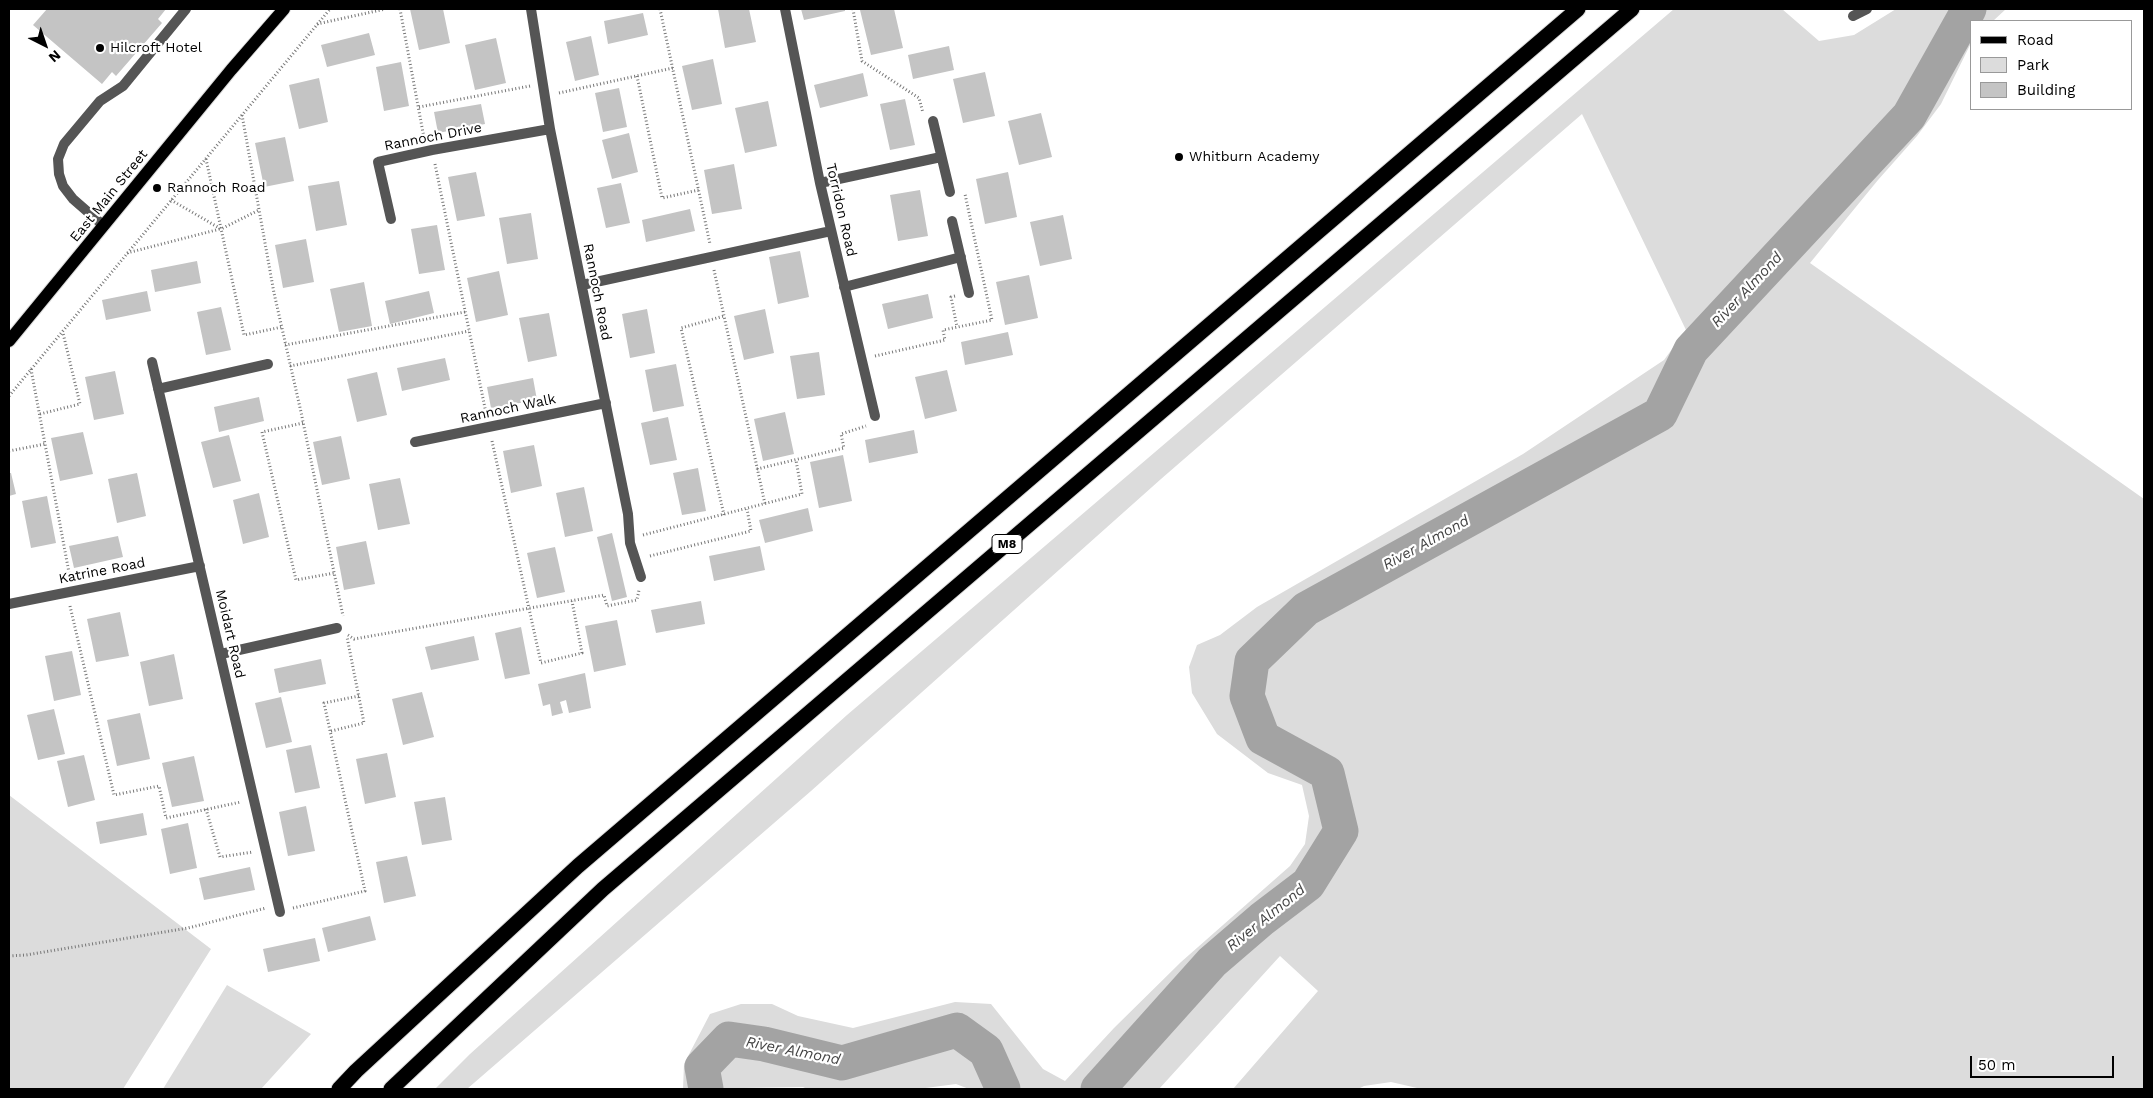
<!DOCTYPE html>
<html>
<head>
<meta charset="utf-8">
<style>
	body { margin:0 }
	#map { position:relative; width:2153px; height:1098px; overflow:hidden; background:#fff; font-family:"Work Sans",sans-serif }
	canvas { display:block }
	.frame { position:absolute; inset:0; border:10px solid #000; pointer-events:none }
	.legend { position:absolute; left:1970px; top:20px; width:162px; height:90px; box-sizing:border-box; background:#fff; border:1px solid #999; margin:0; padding:6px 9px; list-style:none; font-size:15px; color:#000 }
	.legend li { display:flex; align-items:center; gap:10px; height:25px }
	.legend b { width:25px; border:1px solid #999 }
	.north { position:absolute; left:20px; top:20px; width:50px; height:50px; -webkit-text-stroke:4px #fff; paint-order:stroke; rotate:139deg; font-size:14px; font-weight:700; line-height:20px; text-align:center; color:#000 }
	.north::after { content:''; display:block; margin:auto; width:18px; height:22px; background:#000; clip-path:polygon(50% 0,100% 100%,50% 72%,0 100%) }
	.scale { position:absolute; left:1970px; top:1056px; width:144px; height:22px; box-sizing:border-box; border:2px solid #000; border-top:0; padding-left:6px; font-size:15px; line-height:18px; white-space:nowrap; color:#000; -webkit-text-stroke:4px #fff; paint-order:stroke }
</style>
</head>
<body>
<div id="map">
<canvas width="2153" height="1098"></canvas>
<div class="frame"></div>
<ul class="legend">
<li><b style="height:6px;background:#000"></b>Road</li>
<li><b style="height:14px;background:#dcdcdc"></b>Park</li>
<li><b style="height:14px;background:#c4c4c4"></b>Building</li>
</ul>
<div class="north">N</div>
<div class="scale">50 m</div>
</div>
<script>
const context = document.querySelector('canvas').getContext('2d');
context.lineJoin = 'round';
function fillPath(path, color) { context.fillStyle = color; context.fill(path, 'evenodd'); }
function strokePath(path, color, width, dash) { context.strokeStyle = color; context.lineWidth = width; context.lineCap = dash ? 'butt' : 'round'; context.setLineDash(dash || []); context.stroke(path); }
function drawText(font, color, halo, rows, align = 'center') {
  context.font = font + ' "Work Sans",sans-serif'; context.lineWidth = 4.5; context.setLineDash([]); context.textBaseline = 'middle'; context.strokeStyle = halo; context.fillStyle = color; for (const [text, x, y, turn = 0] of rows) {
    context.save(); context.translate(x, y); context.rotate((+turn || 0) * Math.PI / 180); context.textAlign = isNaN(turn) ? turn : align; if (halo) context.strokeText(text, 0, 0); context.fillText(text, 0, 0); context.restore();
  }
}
fillPath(new Path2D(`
	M1674 9H1782L1819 41 1854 35 1896 9H2006L1993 21H1972V41L1941 104 1917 136 1878 180 1810 263 2144 499V1089H1509L1417 1088 1391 1082 1364 1086 1358 1089H1233L1318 991 1280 956 1159 1089H969L956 1084 918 1089H807L803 1087 683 1089 684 1064 710 1014 741 1004H772L798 1016 853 1028 955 1002 991 1004 1043 1069 1065 1081 1114 1028 1181 962 1290 866 1305 844 1309 816 1302 785 1268 773 1217 734 1192 693 1189 667 1197 645 1220 635 1257 607 1523 454 1664 360 1686 330 1582 114 1161 479 811 791 467 1089H435L470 1054 847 715Z
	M9 795 211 949 123 1089H9Z
	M227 985 311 1034 261 1089H163Z`), '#dcdcdc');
strokePath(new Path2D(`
	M706 1089 702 1067 729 1039 764 1044 842 1063 957 1030 986 1051 1003 1089
	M1098 1089 1212 962 1262 919 1308 884 1341 831 1327 773 1263 738 1247 696 1252 661 1306 609 1660 414 1691 350 1909 116 1969 9`), '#a3a3a3', 35);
fillPath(new Path2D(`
	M47 9H166L158 19 162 23 116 76 112 72 102 84 33 25Z
	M410 9H443L450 43 419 50Z
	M718 9H749L756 42 725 48Z
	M801 9H845V11L804 20Z
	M894 9 903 48 871 55 860 10Z
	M643 13 648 35 608 44 604 21Z
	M369 33 375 55 327 67 321 45Z
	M591 36 599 75 575 81 566 42Z
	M496 38 506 83 475 90 465 45Z
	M949 46 954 70 913 79 908 55Z
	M713 59 722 104 692 110 682 66Z
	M401 62 409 106 384 111 376 67Z
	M985 72 995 116 963 123 953 79Z
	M863 73 868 96 820 108 814 85Z
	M319 78 328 122 299 129 289 85Z
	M619 88 627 127 603 132 595 93Z
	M905 99 915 145 890 150 880 104Z
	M768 101 777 146 745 153 735 108Z
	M481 104 485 124 438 133 434 112Z
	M1041 113 1052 157 1019 165 1008 121Z
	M629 133 638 172 612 179 602 140Z
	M285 137 294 181 264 187 255 143Z
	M734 164 742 209 712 214 704 170Z
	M476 172 485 216 457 221 448 177Z
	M1008 172 1017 217 985 224 976 179Z
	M339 181 347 225 316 231 308 186Z
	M621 183 630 223 606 228 597 188Z
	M920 190 928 236 898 241 890 195Z
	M690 209 695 231 646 242 642 220Z
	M531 213 538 259 507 264 499 218Z
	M1063 215 1072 259 1040 266 1030 222Z
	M437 225 445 270 419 274 411 229Z
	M306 239 314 282 283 288 275 245Z
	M800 251 809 297 778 304 769 257Z
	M197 261 201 283 155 292 151 270Z
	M499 271 508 315 476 322 467 278Z
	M1029 275 1038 318 1005 325 996 282Z
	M364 282 372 326 339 332 330 289Z
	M147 291 151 311 106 320 102 300Z
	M429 291 434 313 390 324 385 301Z
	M928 294 933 318 888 329 882 304Z
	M221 307 231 350 206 355 197 312Z
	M647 309 655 353 630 358 622 314Z
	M765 309 774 353 744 360 734 316Z
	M549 313 557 356 528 362 519 318Z
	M1008 332 1013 355 965 365 961 342Z
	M819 352 825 395 797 399 790 356Z
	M445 358 450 380 402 391 397 368Z
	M676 364 684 406 653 412 645 370Z
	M947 370 957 411 925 419 915 377Z
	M115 371 124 414 94 420 85 377Z
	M377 372 387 415 357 422 347 379Z
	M533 378 537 400 491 408 487 387Z
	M259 397 264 421 219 432 214 407Z
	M785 412 794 454 763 461 754 419Z
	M668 417 677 460 650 465 641 423Z
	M914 430 918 453 869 463 865 440Z
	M83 432 93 474 60 481 51 438Z
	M229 435 241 481 213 488 201 442Z
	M341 436 350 479 322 485 313 442Z
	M534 445 542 486 511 493 503 451Z
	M843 455 852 501 819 508 810 462Z
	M698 468 706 511 682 515 673 473Z
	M9 473H11L16 494 9 496Z
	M137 473 146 516 117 523 108 479Z
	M400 478 410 524 378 530 369 484Z
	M584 487 593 531 565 537 556 493Z
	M259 493 269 537 243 544 233 500Z
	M47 496 56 543 31 548 22 501Z
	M808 508 813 531 765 543 759 520Z
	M612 533 627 597 612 601 597 537Z
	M118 536 123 557 74 568 69 546Z
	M366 541 375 584 344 590 336 547Z
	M760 546 765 570 714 581 709 556Z
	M555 547 565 592 537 598 527 553Z
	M701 601 705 624 656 633 651 610Z
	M120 612 129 656 96 662 87 619Z
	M617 620 626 665 594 672 585 626Z
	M521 627 530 674 505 679 495 633Z
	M474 636 479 660 431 670 425 647Z
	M72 651 81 695 54 701 45 656Z
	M174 654 183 699 149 706 140 662Z
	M321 659 326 684 279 693 274 669Z
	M585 673 591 708 569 713 566 700 560 702 563 713 552 716 550 704 543 706 538 684Z
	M422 692 434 737 403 745 392 699Z
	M281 697 292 742 266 748 255 703Z
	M54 709 65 754 38 760 27 715Z
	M140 713 150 759 117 766 107 720Z
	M311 745 320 788 295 793 286 750Z
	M387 753 396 797 365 804 356 759Z
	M84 755 95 800 68 807 57 761Z
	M194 756 204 801 172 807 162 763Z
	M445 797 452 840 422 845 414 802Z
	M306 806 315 851 288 856 279 812Z
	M143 813 147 835 100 844 96 822Z
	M188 823 197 868 170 874 161 829Z
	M407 856 416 896 384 903 376 862Z
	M250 867 255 890 204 900 199 878Z
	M370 916 376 940 328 952 322 928Z
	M315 938 320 961 268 972 263 949Z`), '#c4c4c4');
const primary = new Path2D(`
	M9 341 231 70 284 9`);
const motorway = new Path2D(`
	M339 1089 356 1071 578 866 1578 9
	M391 1089 603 889 1632 9`);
strokePath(primary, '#dbdbdb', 14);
strokePath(motorway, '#dbdbdb', 17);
strokePath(new Path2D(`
	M400 9 424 138
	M660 9 710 244
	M853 9 862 61 919 98 923 113
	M317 24 385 9
	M637 76 662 198 699 190
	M559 93 673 68
	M419 107 530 86
	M242 115 274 293 301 412 343 616
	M206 159 244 335 282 327
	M435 164 486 413
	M171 200 221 229 259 210
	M127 253 220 229
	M714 270 765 504
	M955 296 951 297 957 327
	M285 345 465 312
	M875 356 945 340 943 330 992 320 965 194
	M290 366 469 331
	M31 369 70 578
	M9 396 330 9
	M40 414 80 404 63 333
	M303 423 262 432 296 580 334 573
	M492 441 541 663 582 653 572 601
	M9 451 45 444
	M757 469 844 448 841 434 866 426
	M724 515 681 328 724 316
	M643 535 802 494 796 460
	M650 556 751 531 747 509
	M70 606 114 795 159 786 166 818 241 802
	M348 635 354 639 604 595 607 606 637 600 639 590
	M331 731 364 723 347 637
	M206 809 220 857 253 852
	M293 908 365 891 324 703 359 696
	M9 956 26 955 188 928 266 908`), '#777', 3, [1, 2.5]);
strokePath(new Path2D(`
	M1853 16 1867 9
	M104 226 73 199 63 186 59 174 58 159 64 144 100 101 123 86 186 9`), '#555', 10);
strokePath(new Path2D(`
	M531 9 550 129 628 514 630 543 641 577
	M785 9 820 183 875 416
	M933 121 950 192
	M820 183 941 157
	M391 219 378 162 432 150 550 129
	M952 221 969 293
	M582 285 831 231
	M844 287 961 257
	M152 362 280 912
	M158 389 268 364
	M415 442 606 403
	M9 604 200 566
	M221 654 337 628`), '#555', 10);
strokePath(primary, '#000', 12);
strokePath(motorway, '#000', 15);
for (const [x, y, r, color] of [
	[100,48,5,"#000"],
	[1179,157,5,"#000"],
	[157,188,5,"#000"]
]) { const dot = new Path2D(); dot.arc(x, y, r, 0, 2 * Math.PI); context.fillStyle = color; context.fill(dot); strokePath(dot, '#fff', 2); }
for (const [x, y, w] of [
	[1007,544,30]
]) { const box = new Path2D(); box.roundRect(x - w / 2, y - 9.5, w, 19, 4); context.fillStyle = '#fff'; context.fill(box); strokePath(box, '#000', 1); }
drawText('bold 12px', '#000', null, [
	["M8",1007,544]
]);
drawText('14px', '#000', '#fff', [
	["Hilcroft Hotel",110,48],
	["Whitburn Academy",1189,157],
	["Rannoch Road",167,188]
], 'left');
drawText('14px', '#000', '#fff', [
	["Rannoch Drive",433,137,-11],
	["East Main Street",109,196,-51],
	["Torridon Road",841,210,77],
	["Rannoch Road",597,292,79],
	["Rannoch Walk",508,409,-12],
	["Katrine Road",102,571,-11],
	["Moidart Road",230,634,77]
]);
drawText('italic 15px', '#444', '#fff', [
	["River Almond",1747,290,-47],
	["River Almond",1426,543,-29],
	["River Almond",1266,918,-39],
	["River Almond",793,1051,11]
]);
</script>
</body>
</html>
